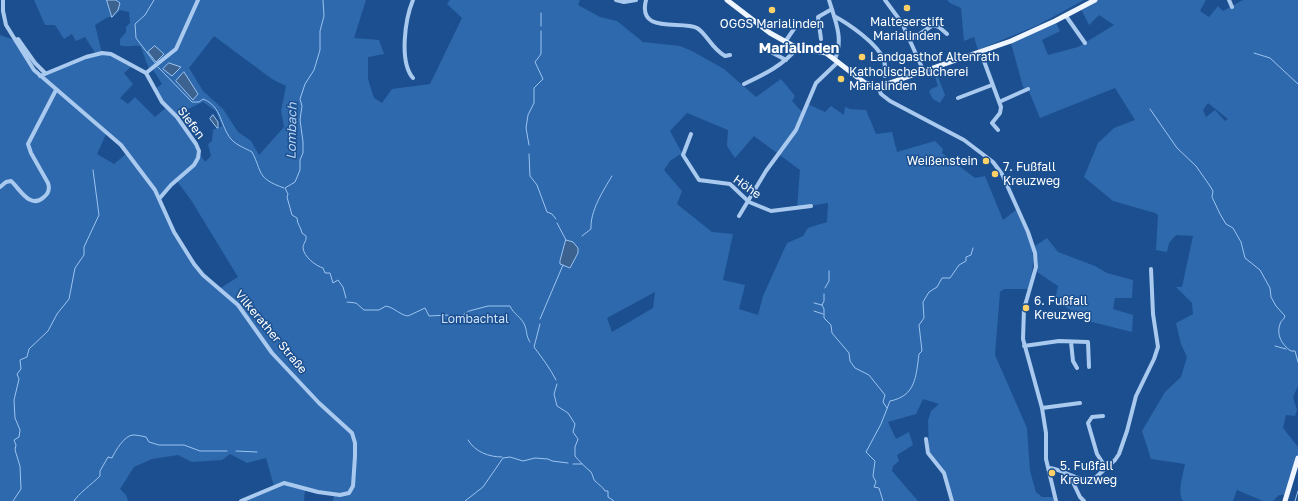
<!DOCTYPE html>
<html>
<head>
<meta charset="utf-8">
<style>
	body { margin:0 }
	canvas { display:block; background:#1b4f8f }
</style>
</head>
<body>
<canvas width="1298" height="501"></canvas>
<script>
const context = document.querySelector('canvas').getContext('2d');
context.lineJoin = 'round';
function fillPath(path, color) { context.fillStyle = color; context.fill(path, 'evenodd'); }
function strokePath(path, color, width, dash) { context.strokeStyle = color; context.lineWidth = width; context.lineCap = dash ? 'butt' : 'round'; context.setLineDash(dash || []); context.stroke(path); }
function drawText(font, color, halo, rows, align = 'center') {
  context.font = font + ' "Golos Text",sans-serif'; context.lineWidth = 3; context.setLineDash([]); context.textBaseline = 'middle'; context.strokeStyle = halo; context.fillStyle = color; for (const [text, x, y, turn = 0] of rows) {
    context.save(); context.translate(x, y); context.rotate((+turn || 0) * Math.PI / 180); context.textAlign = isNaN(turn) ? turn : align; if (halo) context.strokeText(text, 0, 0); context.fillText(text, 0, 0); context.restore();
  }
}
fillPath(new Path2D(`
	M34 0H107L110 14 120 3 116 0H366L354 38 379 40 384 54 368 57V79L374 98 382 103 392 89 430 84 462 18 447 4 450 0H580L578 5 600 17 617 21 643 42 680 46 692 51 724 69 756 97 781 79 795 96 792 101 803 113 808 104 825 112 831 106 844 115 845 107 850 109 866 110 876 134 892 132 897 152 935 141 943 149 942 153 975 178 985 176 1003 220 1016 210C1031 244 1039 252 1028 289H1004L1000 292 995 355 1027 428 1030 471 1036 492 1042 497H1053L1054 501H954L947 479 929 453 928 421 931 411 939 404 923 399 916 414 888 422 896 439 909 432 913 445 897 455 899 461 893 466 892 471 918 501H333L334 495 305 490 304 501H241L274 486 266 458 247 463 230 454 222 460 192 462 178 455 152 459 134 467 120 489 126 495 128 501H0V35L14 40 40 76 96 54 85 37 76 41 72 34 64 39 55 25H45ZM120 10 129 12 130 23 126 27V32L120 39V45C127 48 132 45 140 46 144 53 145 61 149 68H152L162 84 154 90 167 107 155 117 135 97 128 104 120 98 133 84 124 73 132 66 108 53H102L95 25 108 17H113ZM214 36 272 79 286 86 281 111 284 127 259 155 251 141 238 132 223 109 203 91 189 68ZM184 72 198 94 193 100 176 81ZM203 102 216 111 222 126 213 130 212 141 208 144 211 156 205 162 177 117 188 109ZM687 113 728 130 727 146 735 158 754 136 800 170 797 208 828 203 827 222 808 228 803 236 787 243 763 296 758 315 739 309 745 285 723 280 733 234 712 232 677 204 682 191 664 170 670 161 679 155H683L670 131ZM107 132 127 153 114 164 97 154ZM177 181 191 200 238 277 219 289C189 263 177 234 159 199ZM563 253 570 268 560 264ZM655 292 653 308 612 332 607 318Z
	M947 0H1084L1036 26 978 50 974 37 964 41 961 8 950 3Z
	M1098 0H1206L1200 11 1209 17 1218 6 1223 11 1243 0H1298V386L1293 397 1297 410 1295 416 1286 415 1283 428 1298 447V458L1284 495H1279L1273 501H1263L1237 490 1233 501H1183C1177 492 1183 475 1185 464L1151 459 1142 431 1165 392 1181 377 1187 357 1181 344 1176 323 1193 314 1192 303 1176 287H1182L1193 236 1176 235 1169 243 1167 252 1156 250 1158 215 1155 213 1113 201 1084 177 1098 143 1114 128 1135 120 1115 88 1040 118 1028 89 1023 87 1011 43 1056 23 1060 31 1042 40 1048 55 1078 47 1114 25 1099 15 1089 25 1081 9ZM1208 103 1228 119 1225 121 1215 110 1206 117 1203 110Z
	M936 72 945 95 940 103 933 99 929 92 931 89 938 86 934 73Z
	M1047 238 1058 252 1095 266 1107 273 1133 280 1132 298H1115L1113 309 1133 315 1132 332 1088 321 1055 300 1058 286 1037 272 1038 261 1035 246Z`), '#2e69ad');
const water = new Path2D(`
	M107 0H116L120 3 118 10 112 17Z
	M155 46 164 54 156 62 148 52Z
	M169 63 181 67 172 76 163 69Z
	M184 72 198 94 193 100 176 81Z
	M213 115 218 122V128H217L210 119Z
	M566 240 573 242 578 248V253L570 268 560 264V261Z`);
fillPath(water, '#3c6290');
strokePath(water, '#9cc4f0', 1);
strokePath(new Path2D(`
	M154 0 145 15 135 24 136 38 155 63
	M323 0 324 16 320 31V50L314 70 305 84 300 99 302 106 300 120 303 142V153L300 160V170L295 182 285 188 288 194 287 197 292 215 297 218C297 224 301 227 302 233L306 236C307 241 303 243 303 248 304 257 316 266 323 268L325 273H330L333 283 338 280 343 287 346 298
	M541 26V13
	M1254 53 1270 58 1298 84
	M158 67 192 102H199L203 99C222 106 220 126 231 139 236 145 245 148 252 152 263 173 256 178 284 188
	M1150 109 1177 148 1196 166 1210 186 1213 191 1212 197 1220 214 1226 224 1233 228 1241 242 1245 258 1260 270 1270 288 1271 297 1276 306 1285 316C1284 320 1281 320 1280 324 1276 335 1282 345 1291 351H1295L1298 362
	M529 145 526 128 528 115 534 103V88L543 79 535 62 541 54V31
	M529 154 530 176 537 185 547 212 552 214 556 219
	M557 223 566 240
	M582 236 591 229C590 211 603 191 612 176
	M825 288 829 281V271
	M824 294V301L822 305 824 309V318L831 325 832 333 849 353 850 361 855 368 869 375 885 395 883 402 887 408
	M347 302 356 303 364 310H379L386 306C395 308 400 315 408 316L425 308 429 316 447 315 457 319 469 311 488 306H510C513 314 522 317 525 326 527 331 526 336 530 342
	M814 303 822 305
	M814 311 823 314
	M540 319 563 265
	M540 324 534 347C542 358 550 368 556 380
	M1275 346 1286 349
	M557 384 554 394 557 406 568 413 575 424 573 432 578 439 575 447V456C580 462 585 467 591 472 593 475 593 479 595 481 599 485 602 486 605 491H608V497L614 501
	M468 440C475 452 489 457 502 457
	M236 451 257 452
	M573 464H582
	M13 501 21 489 20 466 15 450 16 445 14 440 19 437 20 430 15 418 14 400 19 379 17 374 21 369 20 360 27 357 29 349 48 331 57 314 69 299 75 268 84 255V247L99 215 93 170
	M74 501C77 495 93 483 100 476V471L108 457 112 458C115 451 125 435 133 435 137 435 142 436 146 437L149 442 159 445H184L200 451H227
	M465 501 483 487 503 458 510 457 523 461 535 458 548 459 552 461 568 463
	M883 501 879 488 874 487 876 482 873 476 875 461 866 452 881 424 890 401C916 396 916 376 919 354L922 351 919 325 924 318 923 302 929 292 937 287 942 278H950L959 265 966 261V257L971 255 973 248
	M1295 501 1298 491`), '#9cc4f0', 1);
strokePath(new Path2D(`
	M3 0V11L6 25 34 70 121 145 155 190 174 232 194 264 203 275 238 305 272 353 319 403 352 433 355 443V456L353 486 349 493 340 495 318 492 284 483 241 501
	M616 0 624 2 636 0
	M646 0C637 35 682 20 697 28 707 34 711 48 725 56L730 55
	M829 0C835 20 844 39 835 59
	M885 0 902 23 924 72
	M1229 0 1232 7
	M834 16C849 24 878 44 884 60 886 66 884 71 885 76
	M1066 16 1085 43
	M18 39 35 63 45 73
	M821 39 818 17 832 9
	M911 40 933 25 939 27 947 34
	M785 42 796 26
	M771 52 786 60
	M981 53 1001 107 1000 113 992 123 998 130
	M146 73 176 49 198 0
	M40 76 86 57 102 53 111 54 146 73 162 102 177 117 196 144 199 151 198 158 194 165 171 185 159 199
	M413 78C399 62 405 19 413 0
	M744 84C763 75 784 65 797 48
	M878 87 881 94 890 101 964 140 993 162 1002 174 1028 232 1035 253 1036 267 1024 309 1023 339 1042 408 1046 433V459L1056 501
	M958 98 992 85
	M999 102 1028 89
	M691 134 683 155 699 180 730 184 749 202 771 211 811 206
	M0 187 6 182 11 181C20 189 30 210 44 197 49 193 50 189 48 183L31 153 28 144 56 90
	M739 216 766 171 796 130 816 83 838 62
	M1071 342 1073 361 1077 368
	M1024 346 1059 341 1088 342 1089 367
	M1042 408 1080 403
	M1103 416 1092 417 1088 423 1097 454 1106 468
	M926 439 928 453 944 473 952 501
	M1048 468C1063 468 1075 483 1095 478L1115 460 1119 454 1127 431 1136 396 1154 359 1158 347 1153 314 1151 269
	M1070 476 1080 497 1084 501`), '#a9c9ee', 4);
strokePath(new Path2D(`
	M727 0 770 33 797 48 826 53 865 83 878 87 1011 41 1055 21 1095 0
	M1285 501 1298 458`), '#f0f6ff', 5);
for (const [x, y, r, color] of [
	[907,8,4,"#ffd166"],
	[772,10,4,"#ffd166"],
	[862,57,4,"#ffd166"],
	[841,79,4,"#ffd166"],
	[986,161,4,"#ffd166"],
	[995,174,4,"#ffd166"],
	[1026,308,4,"#ffd166"],
	[1052,473,4,"#ffd166"]
]) { const dot = new Path2D(); dot.arc(x, y, r, 0, 2 * Math.PI); context.fillStyle = color; context.fill(dot); strokePath(dot, '#1b4f8f', 1.5); }
drawText('12px', '#fff', '#1b4f8f', [
	["Malteserstift",907,22,"center"],
	["Marialinden",907,36,"center"],
	["OGGS Marialinden",772,24,"center"],
	["Landgasthof Altenrath",870,57],
	["KatholischeBücherei",849,72],
	["Marialinden",849,86],
	["Weißenstein",978,161,"right"],
	["7. Fußfall",1003,167],
	["Kreuzweg",1003,181],
	["6. Fußfall",1034,301],
	["Kreuzweg",1034,315],
	["5. Fußfall",1060,466],
	["Kreuzweg",1060,480]
], 'left');
drawText('12px', '#fff', '#1b4f8f', [
	["Siefen",191,123,53],
	["Höhe",747,187,35],
	["Vilkerather Straße",271,332,50]
]);
drawText('12px', '#cfe3fa', '#1b4f8f', [
	["Lombachtal",475,319]
]);
drawText('italic 13px', '#b5d3f5', '#1b4f8f', [
	["Lombach",292,131,-89]
]);
drawText('bold 14px', '#fff', '#1b4f8f', [
	["Marialinden",799,49]
]);
</script>
</body>
</html>
